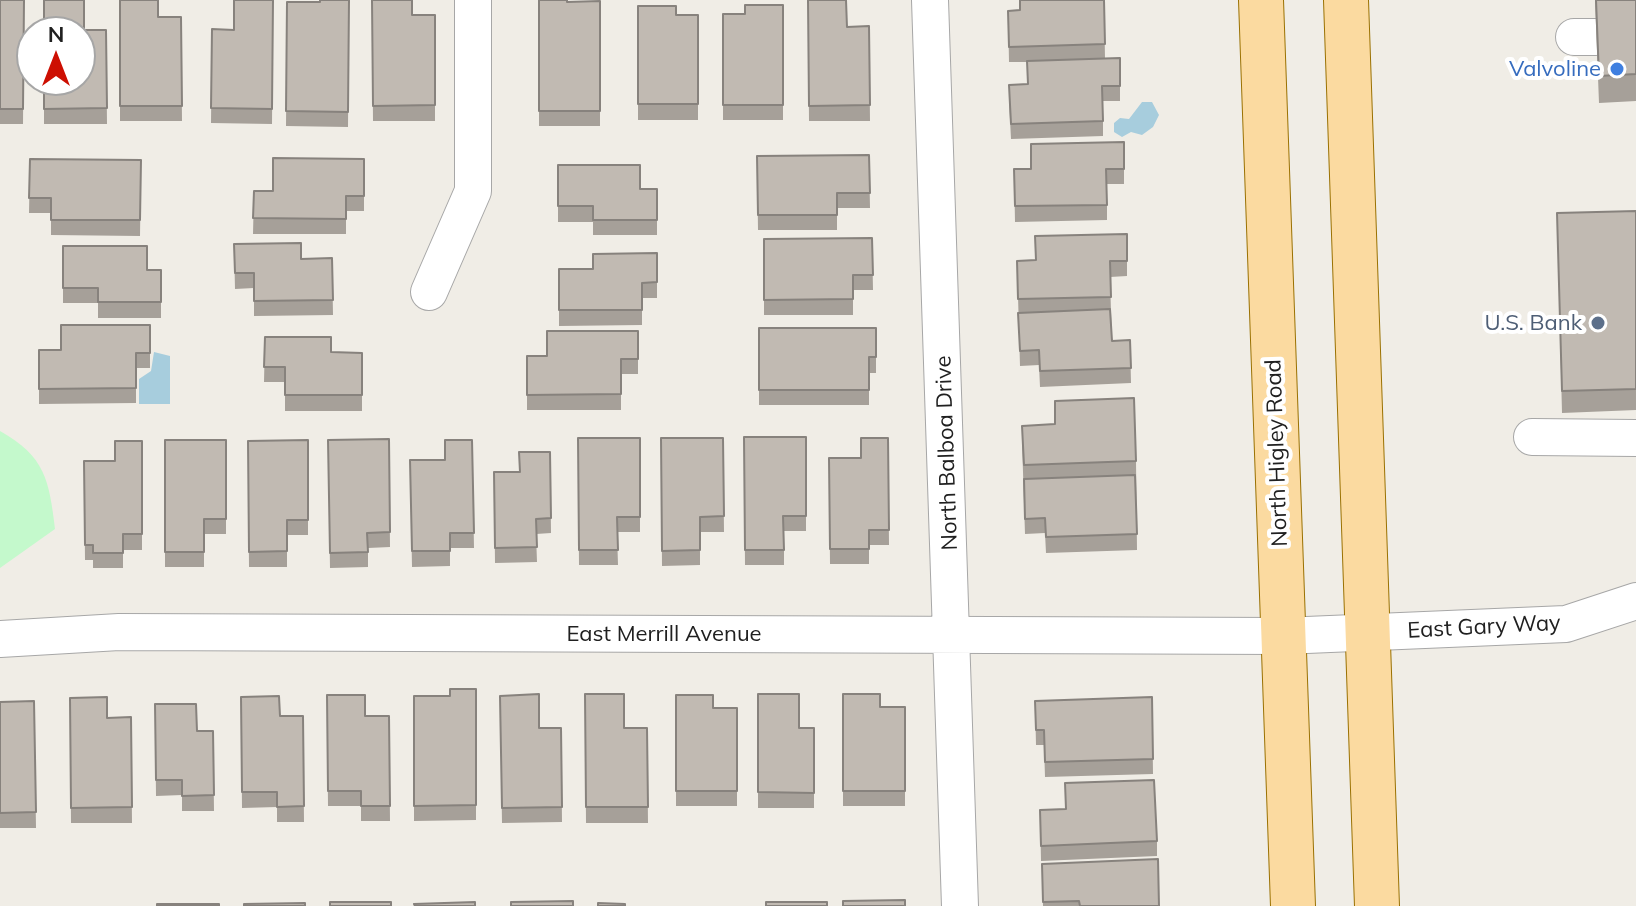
<!DOCTYPE html>
<html>
<head>
<meta charset="utf-8">
<style>
	body { margin:0 }
	#map { position:relative; width:1636px; height:906px; overflow:hidden; background:#f0ede6; font-family:Mulish,sans-serif }
	canvas { display:block }
	.north { position:absolute; left:16px; top:16px; width:80px; height:80px; box-sizing:border-box; background:#fff; border:2px solid #a6a6a6; border-radius:50%; rotate:0deg; font-size:22px; font-weight:700; line-height:32px; text-align:center; color:#202020 }
	.north::after { content:''; display:block; margin:auto; width:28px; height:36px; background:#cd0f02; clip-path:polygon(50% 0,100% 100%,50% 72%,0 100%) }
</style>
</head>
<body>
<div id="map">
<canvas width="1636" height="906"></canvas>
<div class="north">N</div>
</div>
<script>
const context = document.querySelector('canvas').getContext('2d');
context.lineJoin = 'round';
function fillPath(path, color) { context.fillStyle = color; context.fill(path, 'evenodd'); }
function strokePath(path, color, width, dash) { context.strokeStyle = color; context.lineWidth = width; context.lineCap = dash ? 'butt' : 'round'; context.setLineDash(dash || []); context.stroke(path); }
function drawText(font, color, halo, rows, align = 'center') {
  context.font = font + ' Mulish,sans-serif'; context.lineWidth = 8; context.setLineDash([]); context.textBaseline = 'middle'; context.strokeStyle = halo; context.fillStyle = color; for (const [text, x, y, turn = 0] of rows) {
    context.save(); context.translate(x, y); context.rotate((+turn || 0) * Math.PI / 180); context.textAlign = isNaN(turn) ? turn : align; if (halo) context.strokeText(text, 0, 0); context.fillText(text, 0, 0); context.restore();
  }
}
fillPath(new Path2D(`
	M0 431C45 456 49 480 55 529L0 568Z`), '#c4f9cc');
fillPath(new Path2D(`
	M1142 102H1152L1159 115 1153 127 1142 135 1131 132 1122 137 1114 132V123L1120 118 1129 119Z
	M154 352 170 356V404H139V379L151 371Z`), '#a7cddd');
const minor = new Path2D(`
	M930 0 960 906
	M1574 37H1596
	M429 292 473 191V0
	M1532 437 1636 438
	M0 639 119 632 1283 636 1566 624 1636 601`);
const major = new Path2D(`
	M1261 0 1293 906
	M1346 0 1377 906`);
strokePath(minor, '#a7a7a7', 38);
strokePath(major, '#9a7102', 46);
strokePath(minor, '#fff', 36);
strokePath(major, '#fbdaa0', 44);
fillPath(new Path2D(`
	M0 0H24L23 124H0Z
	M120 0 158 17H181L182 121H120Z
	M273 0 272 124 211 123 212 29 234 30Z
	M349 0 348 127 286 126 287 2H320Z
	M372 0 412 15H435V121H373Z
	M539 0 567 2 600 1V126H539Z
	M808 0 847 27 869 26 870 121H809Z
	M1104 0 1105 59 1120 58V101H1103V136L1011 139 1009 100 1027 84V62H1009L1008 11Z
	M1595 0H1636V101L1599 103Z
	M783 5V120H723V14H745Z
	M638 6 676 15H698V120H638Z
	M84 30H106L107 124H44V80Z
	M1124 142V184H1107V220L1015 222 1014 169H1031Z
	M869 155 870 208H837V230H758L757 156Z
	M30 159 141 160 140 236 51 235V213H29Z
	M364 159V211H346V234H253L254 191H273Z
	M558 165 640 189H657V235H593V222H558Z
	M1636 211V410L1562 413 1557 213Z
	M1127 234V276L1110 277 1111 312 1112 341 1130 340 1131 383 1040 387 1039 365 1020 366 1017 261 1035 260V236Z
	M872 238 873 290H853V315H764V239Z
	M234 244 301 259 332 258 333 315 254 316V288L235 289Z
	M63 246 147 270H161V318H98V303H63Z
	M657 253V298H642V325L559 326V269H593Z
	M150 325V368H136V403L39 404V350H61Z
	M759 328H876V373H869V405H759Z
	M638 331V374H621V410H527V356H547Z
	M265 337 331 352 362 353V411H285V382H264Z
	M744 437H806V531H784V565H745Z
	M578 438H640V532H617L618 565H579Z
	M661 438H723L724 532H700V565L662 566Z
	M888 438 889 545H869V564H830L829 458H861Z
	M389 439 390 547 368 548V567L330 568 328 440Z
	M165 440H226V534H204V567H165Z
	M308 440V535H287V567H249L248 441Z
	M472 440 474 548H450V566L412 567 410 460H445Z
	M142 441V550H123V568H93V560H85L84 461H115Z
	M1022 441 1136 461 1137 550 1046 553 1045 533 1025 534Z
	M550 452 551 533 536 534 537 562 495 563 494 472H520Z
	M476 689V820L414 821V696H450Z
	M585 694 624 728H647L648 823H586Z
	M758 694 799 728H814V808H758Z
	M843 694 880 707H905V806H843Z
	M327 695 365 716H389L390 821H361V806H328Z
	M676 695 713 708H737V806H676Z
	M500 696 539 728H561L562 822 502 823Z
	M241 697 280 716H303L304 822H277V807L242 808Z
	M1152 697 1153 774 1045 777 1044 745H1036L1035 701Z
	M70 698 107 718 131 717 132 823H71Z
	M34 701 36 828H0V702Z
	M155 704 197 731H213L214 811H182V795L156 796Z
	M1040 810 1157 841V856L1041 861Z
	M1042 864 1159 906H1043Z`), '#a6a099');
const building = new Path2D(`
	M0 0H24L23 109H0Z
	M44 0H84V30H106L107 108 44 109V80H80V32H44Z
	M120 0H158V17H181L182 106H120Z
	M234 0H273L272 109 211 108 212 29 234 30Z
	M320 0H349L348 112 286 111 287 2H320Z
	M372 0H412V15H435V105L373 106Z
	M539 0H567V2L600 1V111H539Z
	M808 0H846L847 27 869 26 870 105 809 106Z
	M1020 0H1104L1105 44 1009 47 1008 11 1020 10Z
	M1596 0H1636V74L1599 76Z
	M745 5H783V105H723V14H745Z
	M638 6H676V15H698V104H638Z
	M1120 58V86H1102L1103 121 1011 124 1009 85 1028 84 1027 61Z
	M1124 142V169H1106L1107 205 1015 206 1014 169H1031V144Z
	M869 155 870 193H837V215H758L757 156Z
	M273 158 364 159V196H346V219L253 218 254 191H273Z
	M30 159 141 160 140 220H51V198H29Z
	M558 165H640V189H657V220H593V206H558Z
	M1636 211V389L1562 391 1557 213Z
	M1127 234V261H1110L1111 297 1018 299 1017 261 1036 260 1035 236Z
	M872 238 873 275H853V299L764 300V239Z
	M301 243V259L332 258 333 300 254 301V273H235L234 244Z
	M63 246H147V270H161V302H98V288H63Z
	M657 253V282L642 283V310H559V269H593V254Z
	M1110 309 1112 341 1130 340 1131 368 1040 371 1039 350 1020 351 1018 313Z
	M61 325H150V353H136V388L39 389V350H61Z
	M759 328H876V357H869V390H759Z
	M547 331H638V359H621V394L527 395V356H547Z
	M265 337H331V352L362 353V395H285V367H264Z
	M1134 398 1136 461 1024 465 1022 426 1055 424V401Z
	M744 437H806V516H783L784 550H745Z
	M578 438H640V517H617L618 550H579Z
	M661 438H723L724 516 700 517V550L662 551Z
	M861 438H888L889 530H869V549H830L829 458H861Z
	M389 439 390 532 367 533 368 552 330 553 328 440Z
	M165 440H226V519H204V552H165Z
	M308 440V520H287V551L249 552 248 441Z
	M445 440H472L474 533H450V551H412L410 460H445Z
	M115 441H142V534H123V553H93V545H85L84 461H115Z
	M519 452H550L551 518 536 519 537 547 495 548 494 472H520Z
	M1135 475 1137 534 1046 537 1045 518 1025 519 1024 479Z
	M450 689H476V805L414 806V696H450Z
	M539 694V728H561L562 807 502 808 500 696Z
	M585 694H624V728H647L648 807H586Z
	M758 694H799V728H814V793L758 792Z
	M843 694H880V707H905V791H843Z
	M327 695H365V716H389L390 806H361V791H328Z
	M676 695H713V708H737V791H676Z
	M279 696 280 716H303L304 806 277 807V792H242L241 697Z
	M107 697V718L131 717 132 807 71 808 70 698Z
	M1152 697 1153 759 1045 762 1044 730H1036L1035 701Z
	M34 701 36 812 0 813V702Z
	M155 704H196L197 731H213L214 795 182 796V780H156Z
	M1154 780 1157 841 1041 846 1040 810 1066 809 1065 783Z
	M1158 859 1159 906H1080L1079 901 1043 902 1042 864Z
	M905 900V906H843V901Z
	M573 901V906H511V902Z
	M330 902H391V906H330Z
	M475 902V906H415L414 904Z
	M766 902H827V906H766Z
	M305 903V906H244V904Z
	M598 903 625 904V906H598Z
	M157 904H219V906H157Z`);
fillPath(building, '#c1bab2');
strokePath(building, '#87827d', 2);
for (const [x, y, r, color] of [
	[1617,69,8,"#3f7fe0"],
	[1598,323,8,"#5c6f8a"]
]) { const dot = new Path2D(); dot.arc(x, y, r, 0, 2 * Math.PI); context.fillStyle = color; context.fill(dot); strokePath(dot, '#fff', 3); }
drawText('22px', '#366cbe', '#fff', [
	["Valvoline",1601,69]
], 'right');
drawText('22px', '#4e5e75', '#fff', [
	["U.S. Bank",1582,323]
], 'right');
drawText('22px', '#202020', '#fff', [
	["North Balboa Drive",947,453,-92],
	["North Higley Road",1277,453,-92],
	["East Gary Way",1484,627,-3],
	["East Merrill Avenue",664,634]
]);
</script>
</body>
</html>
